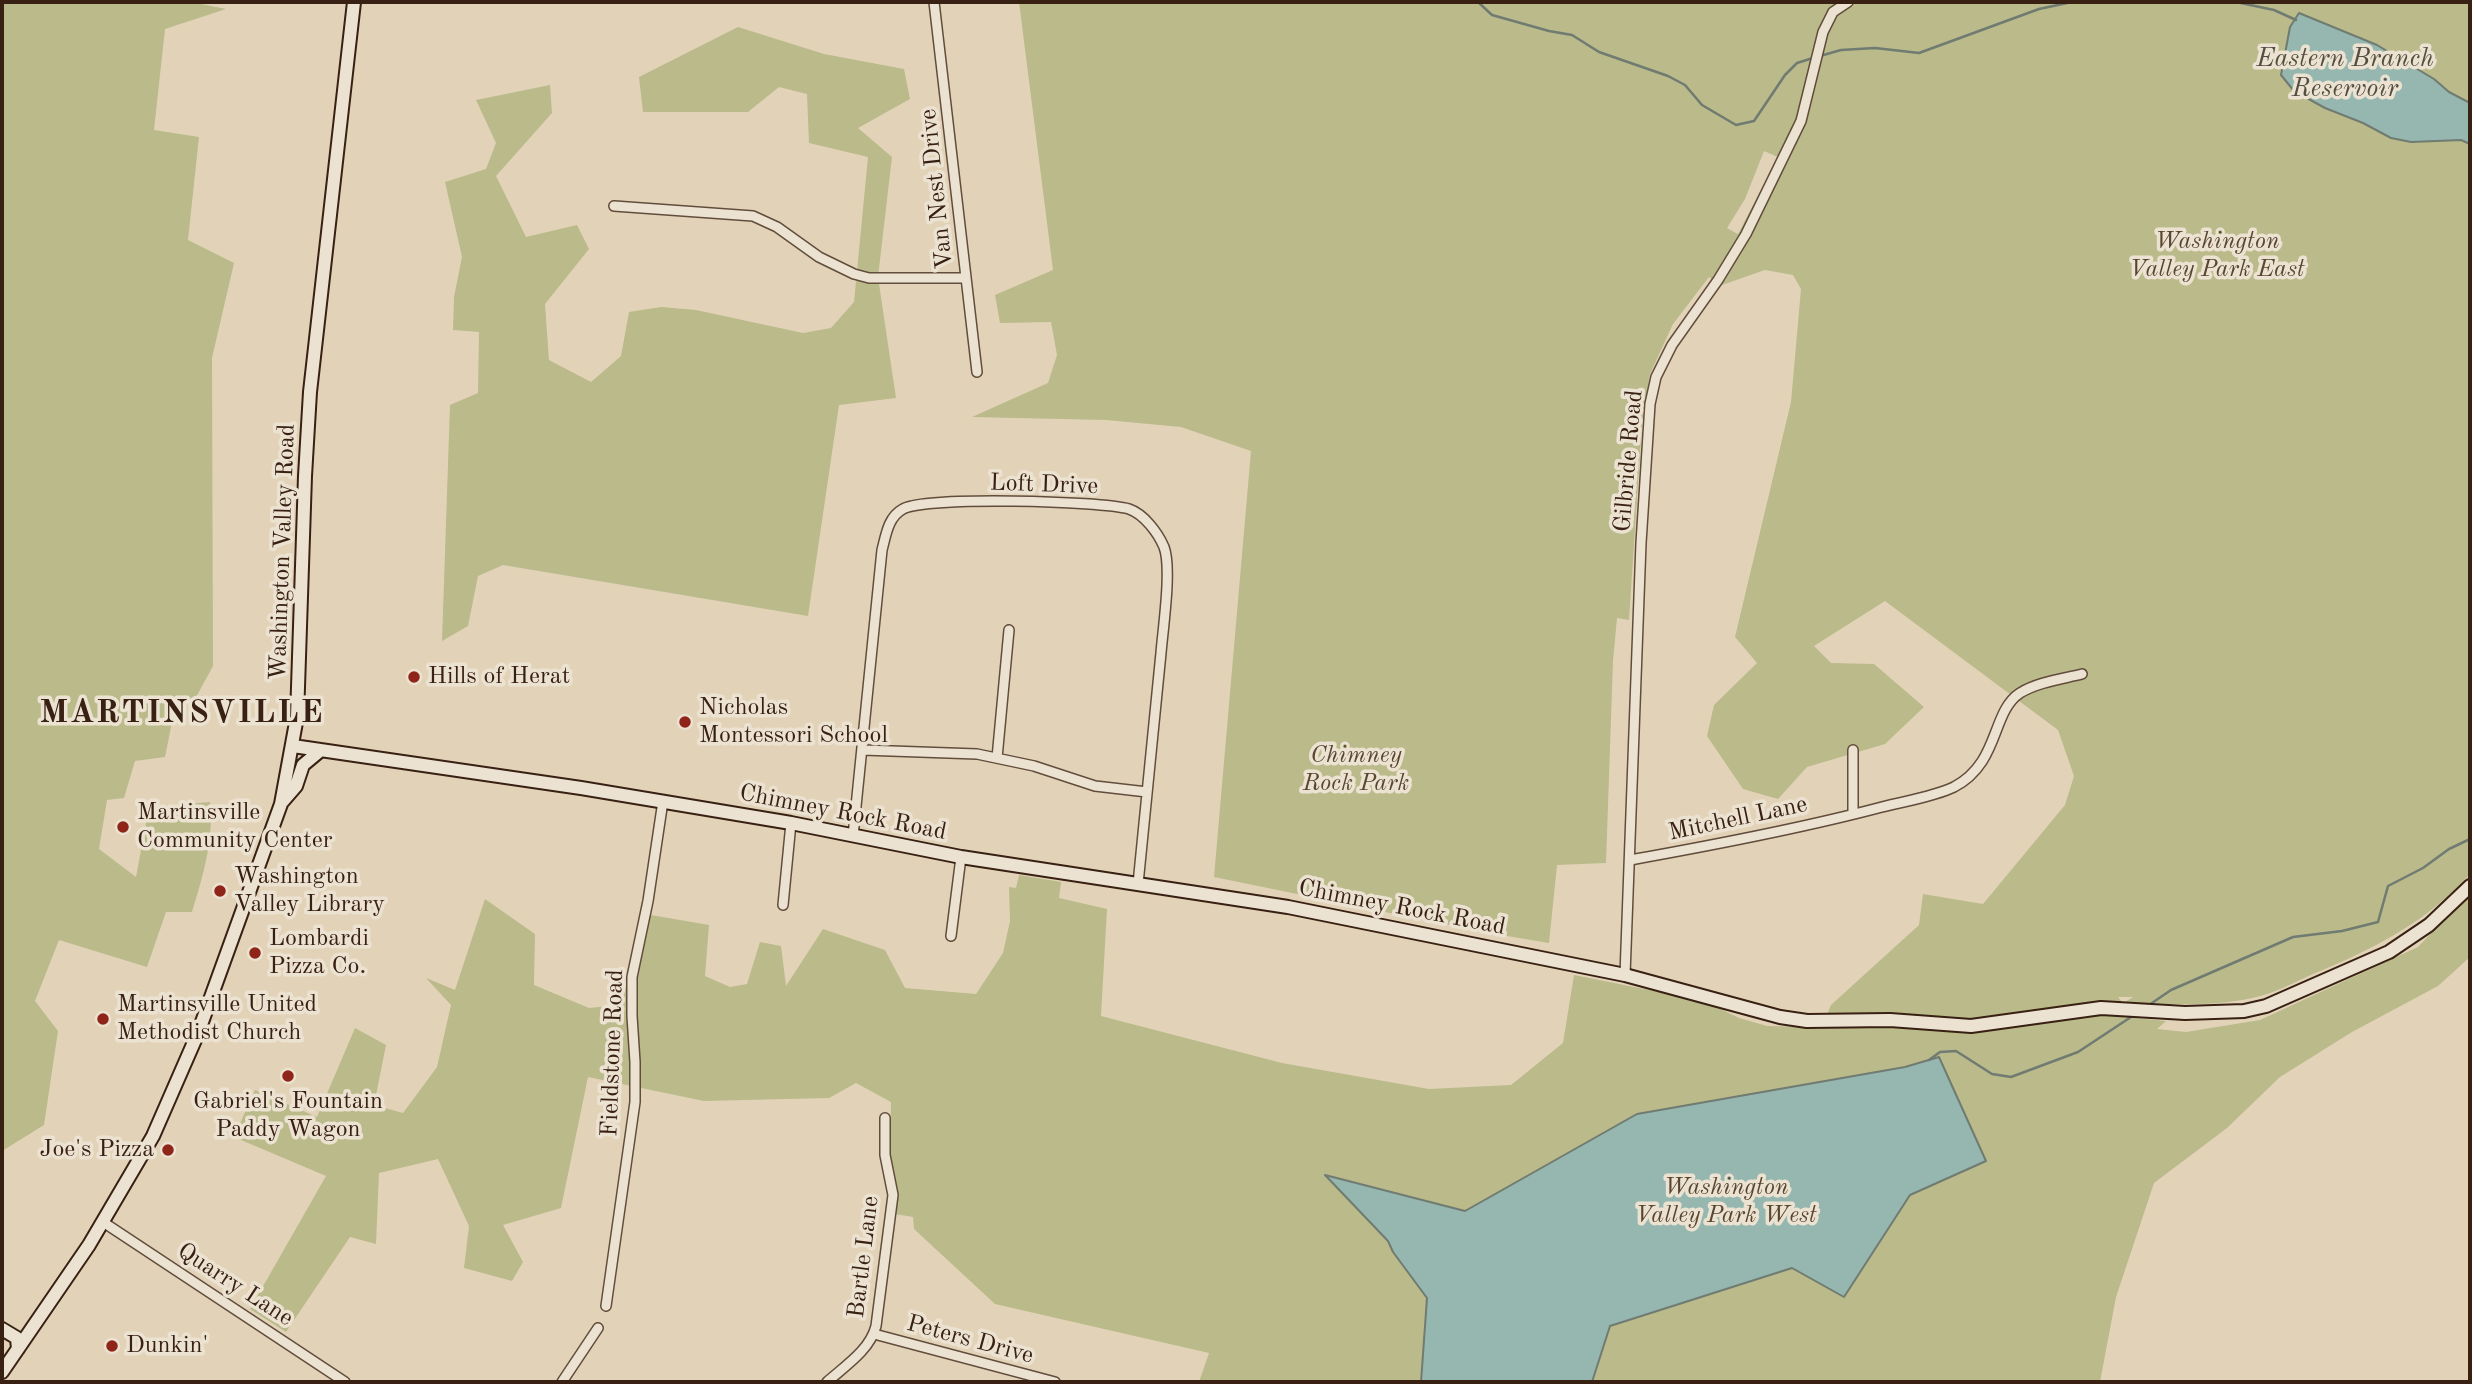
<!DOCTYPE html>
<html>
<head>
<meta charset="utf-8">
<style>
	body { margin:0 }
	#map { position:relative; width:2472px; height:1384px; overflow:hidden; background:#e2d3b8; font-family:"Old Standard TT",serif }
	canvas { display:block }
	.frame { position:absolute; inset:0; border:4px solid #382012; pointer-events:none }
</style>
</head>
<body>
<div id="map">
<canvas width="2472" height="1384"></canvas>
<div class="frame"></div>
</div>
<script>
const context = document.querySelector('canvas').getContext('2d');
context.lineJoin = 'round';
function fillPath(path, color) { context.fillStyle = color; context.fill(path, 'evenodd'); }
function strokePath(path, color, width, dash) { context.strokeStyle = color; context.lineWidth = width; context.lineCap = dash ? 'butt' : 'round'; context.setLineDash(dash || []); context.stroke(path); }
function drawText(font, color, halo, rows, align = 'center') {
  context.font = font + ' "Old Standard TT",serif'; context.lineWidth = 7; context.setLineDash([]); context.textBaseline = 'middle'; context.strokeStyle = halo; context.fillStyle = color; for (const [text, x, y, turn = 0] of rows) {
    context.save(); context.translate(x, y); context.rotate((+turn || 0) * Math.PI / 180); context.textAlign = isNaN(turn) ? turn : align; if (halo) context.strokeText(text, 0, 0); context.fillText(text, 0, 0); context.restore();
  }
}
fillPath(new Path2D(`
	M2 2H191L226 9 165 29 154 130 199 137 188 240 234 263 212 358 213 666 195 699 177 697 165 757 135 761 124 798 107 800 99 849 136 877 149 807 210 802C214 840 203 876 192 912H166L147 967 59 940 35 1001 58 1031 44 1125 2 1151Z
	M1019 2H2470V874C2427 922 2372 950 2313 974 2297 981 2281 990 2264 995 2219 1008 2170 1004 2125 1002L2133 997H2118L2135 1018 2166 1021 2157 1029 2186 1032 2260 1020 2418 947 2470 892V957L2438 986 2352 1032 2280 1077 2227 1128 2154 1183 2116 1297 2100 1382H1199L1209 1353 995 1304 914 1229 913 1217 895 1214 890 1161 891 1102 856 1083 829 1098 704 1101 588 1077 561 1208 503 1225 523 1262 512 1281 464 1268 469 1226 438 1159 379 1173 376 1244 350 1237 286 1332 250 1309 326 1176 234 1137 255 1090 317 1117 355 1028 386 1045 374 1105 403 1113 437 1067 451 1005 426 978 455 990 485 899 535 934 534 985 589 1008 621 1005 645 914 709 925 705 976 730 987 747 984 760 942 781 946 786 986 823 929 885 950 905 988 976 994 1003 953 1010 921 1009 887 1016 888 1019 875 1061 882 1059 898 1107 909 1101 1016 1282 1063 1429 1089 1511 1085 1563 1043 1574 975 1704 1001 1739 1018 1767 1026 1822 1027 1831 1005 1919 925 1923 894 1983 904 2065 805 2074 776 2058 730 1885 601 1814 646 1831 663 1874 664 1924 707 1885 744 1807 767 1778 799 1743 789 1707 736 1714 705 1757 663 1735 637 1791 402 1801 289 1793 275 1765 270 1719 286 1709 277 1673 324 1650 374 1642 423 1629 620 1617 618 1613 661 1606 863 1557 865 1549 943 1483 932 1214 877 1251 451 1181 427 1106 420 972 417 1048 383 1057 355 1051 322 1000 323 995 295 1053 270ZM1764 151 1778 157 1738 234 1727 228 1745 199Z
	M738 27 824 54 904 69 910 99 858 128 892 157 878 277 896 398 839 405 808 616 503 565 478 576 468 626 442 641 450 405 478 393 479 332 453 330 454 297 462 257 445 182 486 169 496 143 476 100 550 85 552 113 496 176 526 237 577 225 589 249 545 304 549 360 591 382 621 356 629 312 661 307 696 310 803 333 831 328 854 302 868 157 809 143 807 94 779 87 748 112H643L639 77Z`), '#baba8a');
const water = new Path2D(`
	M2299 13 2377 45 2434 79 2449 92 2470 103V144L2461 140 2411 142 2391 138 2363 123 2325 108 2294 91 2281 75 2290 27Z
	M1939 1057 1986 1161 1910 1195 1844 1297 1792 1268 1610 1326 1592 1382H1421L1427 1298 1393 1252 1388 1241 1325 1175 1465 1211 1637 1114 1905 1067Z`);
fillPath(water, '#95b7b0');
strokePath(water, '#707b71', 2);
strokePath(new Path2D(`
	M1478 2 1492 15 1549 31 1572 35 1599 52 1668 76 1685 85 1702 105 1736 125 1754 121 1785 75 1797 63 1813 58
	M2236 2 2274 10 2296 20
	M1820 56 1841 50 1875 48 1919 53 2039 9 2072 2
	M2149 1005 2171 990 2293 937 2342 931 2378 922 2388 886 2423 868 2449 849 2470 839
	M1929 1060 1940 1052 1956 1051 1992 1074 2011 1077 2078 1052 2134 1015`), '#707b71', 2.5);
const street = new Path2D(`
	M934 2 977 372
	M614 206 753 216 777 227 819 257 854 274 869 278H966
	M863 750 977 754 1034 766 1095 786 1147 792
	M997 758 1009 630
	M1853 814V750
	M853 836 882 550C886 535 888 517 903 509 925 496 1101 501 1129 509 1144 514 1158 533 1164 547 1172 568 1163 628 1161 653 1153 730 1146 807 1138 884
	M1630 860C1714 845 1799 829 1882 807 1905 801 1933 797 1954 787 2000 763 1991 712 2020 693 2038 682 2062 679 2082 674
	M783 905 791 823
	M951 936 961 857
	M1625 975 1641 543 1650 404 1656 377 1672 345 1718 280 1746 234 1801 121 1823 32 1833 12 1848 2
	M103 1222 345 1382
	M606 1306 635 1102V1062L632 1016V977L648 901 663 801
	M874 1334 1055 1382
	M562 1382 598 1328
	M827 1382C845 1366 870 1350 876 1326L893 1195 885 1155V1118`);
const secondary = new Path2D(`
	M293 746 581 788 791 823 961 857 1288 907 1625 975 1780 1017 1807 1021 1890 1020 1971 1026 2101 1008 2185 1013 2244 1011 2266 1006 2389 952 2429 925 2470 886
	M283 801 296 786 303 765 321 750
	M2 1329 17 1338 18 1349
	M2 1372 89 1245 153 1136 198 1033 281 804 297 717 305 476 310 392 354 2`);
strokePath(street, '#624d3c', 12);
strokePath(secondary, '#382012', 16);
strokePath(street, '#ece2d1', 9);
strokePath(secondary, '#ece2d1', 12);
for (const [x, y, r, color] of [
	[414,677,7,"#8f2418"],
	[685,722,7,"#8f2418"],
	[123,827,7,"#8f2418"],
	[220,891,7,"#8f2418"],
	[255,953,7,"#8f2418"],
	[103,1019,7,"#8f2418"],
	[288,1076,7,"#8f2418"],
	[168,1150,7,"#8f2418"],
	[112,1346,7,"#8f2418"]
]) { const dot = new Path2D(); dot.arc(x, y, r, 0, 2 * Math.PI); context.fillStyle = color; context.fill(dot); strokePath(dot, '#ece2d1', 2.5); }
drawText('24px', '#382012', '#ece2d1', [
	["Van Nest Drive",937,189,-96],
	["Gilbride Road",1629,461,-85],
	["Loft Drive",1044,485,2],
	["Washington Valley Road",283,552,-88],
	["Chimney Rock Road",843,813,11],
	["Mitchell Lane",1738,819,-12],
	["Chimney Rock Road",1402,908,11],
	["Fieldstone Road",613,1053,-88],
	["Bartle Lane",864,1257,-83],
	["Quarry Lane",235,1285,33],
	["Peters Drive",970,1340,15]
]);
drawText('italic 24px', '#584630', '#ece2d1', [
	["Washington",2217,242],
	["Valley Park East",2217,270],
	["Chimney",1356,756],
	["Rock Park",1356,784],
	["Washington",1726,1188],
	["Valley Park West",1726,1216]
]);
drawText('24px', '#382012', '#ece2d1', [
	["Hills of Herat",428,677],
	["Nicholas",699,708],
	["Montessori School",699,736],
	["Martinsville",137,813],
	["Community Center",137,841],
	["Washington",234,877],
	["Valley Library",234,905],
	["Lombardi",269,939],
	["Pizza Co.",269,967],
	["Martinsville United",117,1005],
	["Methodist Church",117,1033],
	["Gabriel's Fountain",288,1102,"center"],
	["Paddy Wagon",288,1130,"center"],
	["Joe's Pizza",154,1150,"right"],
	["Dunkin'",126,1346]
], 'left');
drawText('italic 26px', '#544d41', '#ece2d1', [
	["Eastern Branch",2345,59],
	["Reservoir",2345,89]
]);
context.letterSpacing = '2px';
drawText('bold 32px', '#382012', '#ece2d1', [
	["MARTINSVILLE",182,714]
]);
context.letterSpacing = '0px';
</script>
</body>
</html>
